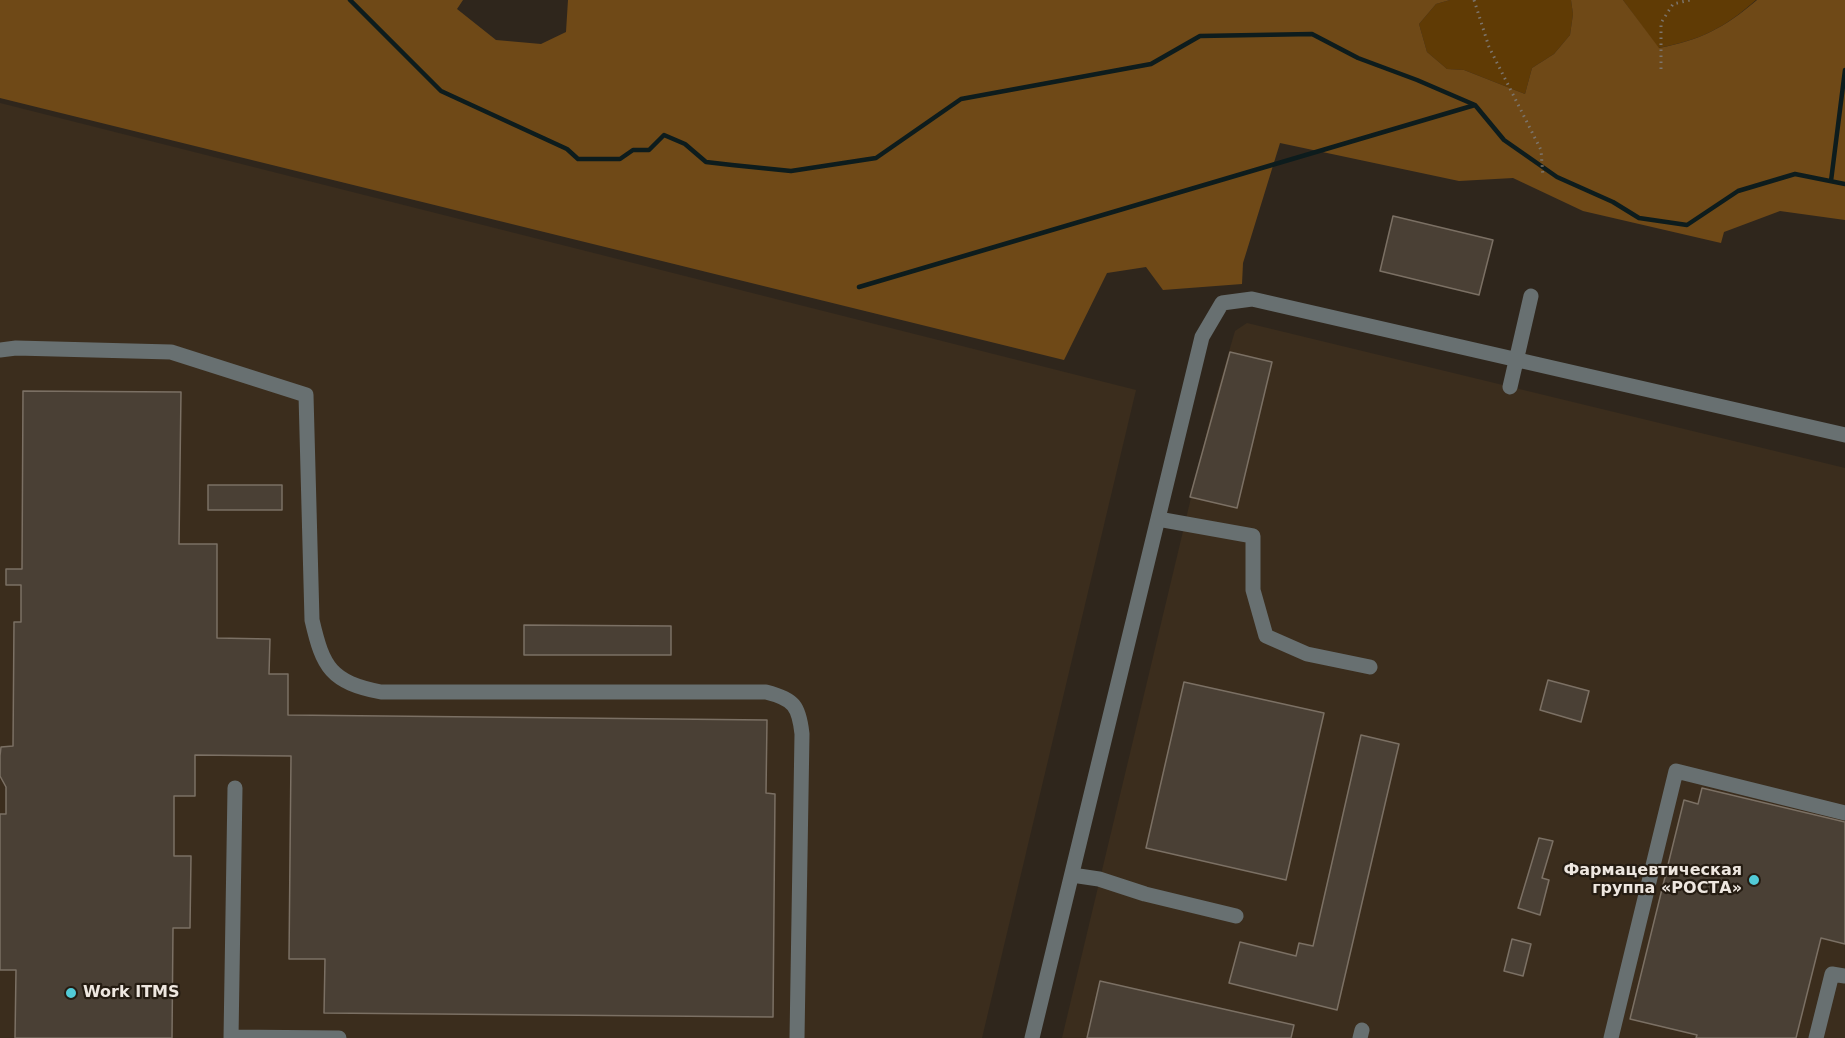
<!DOCTYPE html>
<html>
<head>
<meta charset="utf-8">
<style>
	body { margin:0 }
	canvas { display:block; background:#2f261c }
</style>
</head>
<body>
<canvas width="1845" height="1038"></canvas>
<script>
const context = document.querySelector('canvas').getContext('2d');
context.lineJoin = 'round';
function fillPath(path, color) { context.fillStyle = color; context.fill(path, 'evenodd'); }
function strokePath(path, color, width, dash) { context.strokeStyle = color; context.lineWidth = width; context.lineCap = dash ? 'butt' : 'round'; context.setLineDash(dash || []); context.stroke(path); }
function drawText(font, color, halo, rows, align = 'center') {
  context.font = font + ' "DejaVu Sans",sans-serif'; context.lineWidth = 4.5; context.setLineDash([]); context.textBaseline = 'middle'; context.strokeStyle = halo; context.fillStyle = color; for (const [text, x, y, turn = 0] of rows) {
    context.save(); context.translate(x, y); context.rotate((+turn || 0) * Math.PI / 180); context.textAlign = isNaN(turn) ? turn : align; if (halo) context.strokeText(text, 0, 0); context.fillText(text, 0, 0); context.restore();
  }
}
fillPath(new Path2D(`
	M0 103 1136 390 982 1038H0Z
	M1247 323 1845 468V1038H1062L1212 410 1235 331Z`), '#3b2d1d');
fillPath(new Path2D(`
	M1450 0H1571L1573 14 1570 35 1554 54 1532 68 1525 94 1464 70 1447 69 1427 52 1419 24 1436 4Z
	M1623 0H1756C1724 28 1701 40 1658 48Z`), '#603b05');
fillPath(new Path2D(`
	M0 0H463L457 9 496 40 541 44 566 32 568 0H1450L1436 4 1419 24 1427 52 1447 69 1464 70 1525 94 1532 68 1554 54 1570 35 1573 14 1571 0H1623L1659 48C1701 40 1724 28 1757 0H1845V220L1780 211 1724 232 1721 243 1583 211 1513 178 1459 181 1280 143 1243 263 1242 284 1163 290 1146 267 1107 273 1064 360 0 98Z`), '#6f4917');
strokePath(new Path2D(`
	M350 0 441 91 567 149 578 159H620L633 150H649L664 135 685 144 706 162 732 165 791 171 876 158 961 99 1151 64 1200 36 1312 34 1358 58 1417 80 1475 105 1504 140 1557 177 1613 202 1639 218 1687 225 1738 191 1795 174 1845 184
	M1831 181 1845 70
	M859 287 1475 105`), '#0d1c1d', 4.5);
const building = new Path2D(`
	M1393 216 1493 240 1479 295 1380 271Z
	M1230 352 1272 362 1237 508 1190 497Z
	M23 391 181 392 179 544H217V638L270 639 269 674H288V715L767 720 766 793 775 794 773 1017 324 1013 325 959H289L291 756 195 755V796H174V856H191L190 928H173L172 1038H15L16 970H0V814H6V787L0 776V756L1 747 13 746 14 622H21V585H6V569H22Z
	M208 485H282V510H208Z
	M524 625 671 626V655H524Z
	M1548 680 1589 691 1581 722 1540 710Z
	M1184 682 1324 713 1286 880 1146 848Z
	M1361 735 1399 744 1337 1010 1229 983 1240 942 1296 956 1299 943 1313 946Z
	M1702 788 1845 822V944L1821 938 1796 1038H1696L1697 1035 1630 1019 1684 800 1698 804Z
	M1539 838 1553 841 1542 878 1549 880 1540 915 1518 908Z
	M1512 939 1531 944 1523 976 1504 971Z
	M1100 981 1294 1025 1291 1038H1087Z`);
fillPath(building, '#4a4035');
strokePath(building, '#7b7064', 1.5);
strokePath(new Path2D(`
	M1474 0 1489 47 1541 150 1543 177
	M1661 69V23L1673 4 1690 0`), '#7c746b', 3, [1.5, 4.5]);
strokePath(new Path2D(`
	M0 350 16 348 171 352 306 395 312 620C323 668 331 682 381 692H766C794 699 799 706 802 734L797 1038
	M1510 387 1531 296
	M1158 519 1253 536V590L1266 636 1307 654 1370 667
	M1072 875 1099 879 1145 894 1236 916
	M231 1037 339 1038
	M231 1038 235 788
	M1032 1038 1202 337 1222 303 1252 299 1845 435
	M1360 1038 1362 1030
	M1611 1038 1676 771 1845 813
	M1816 1038 1832 974 1845 976`), '#687071', 15);
for (const [x, y, r, color] of [
	[1754,880,6,"#52cbd7"],
	[71,993,6,"#52cbd7"]
]) { const dot = new Path2D(); dot.arc(x, y, r, 0, 2 * Math.PI); context.fillStyle = color; context.fill(dot); strokePath(dot, '#251c12', 2); }
drawText('bold 16px', '#eee7e0', '#251c12', [
	["Фармацевтическая",1742,871],
	["группа «РОСТА»",1742,889],
	["Work ITMS",83,993,"left"]
], 'right');
</script>
</body>
</html>
